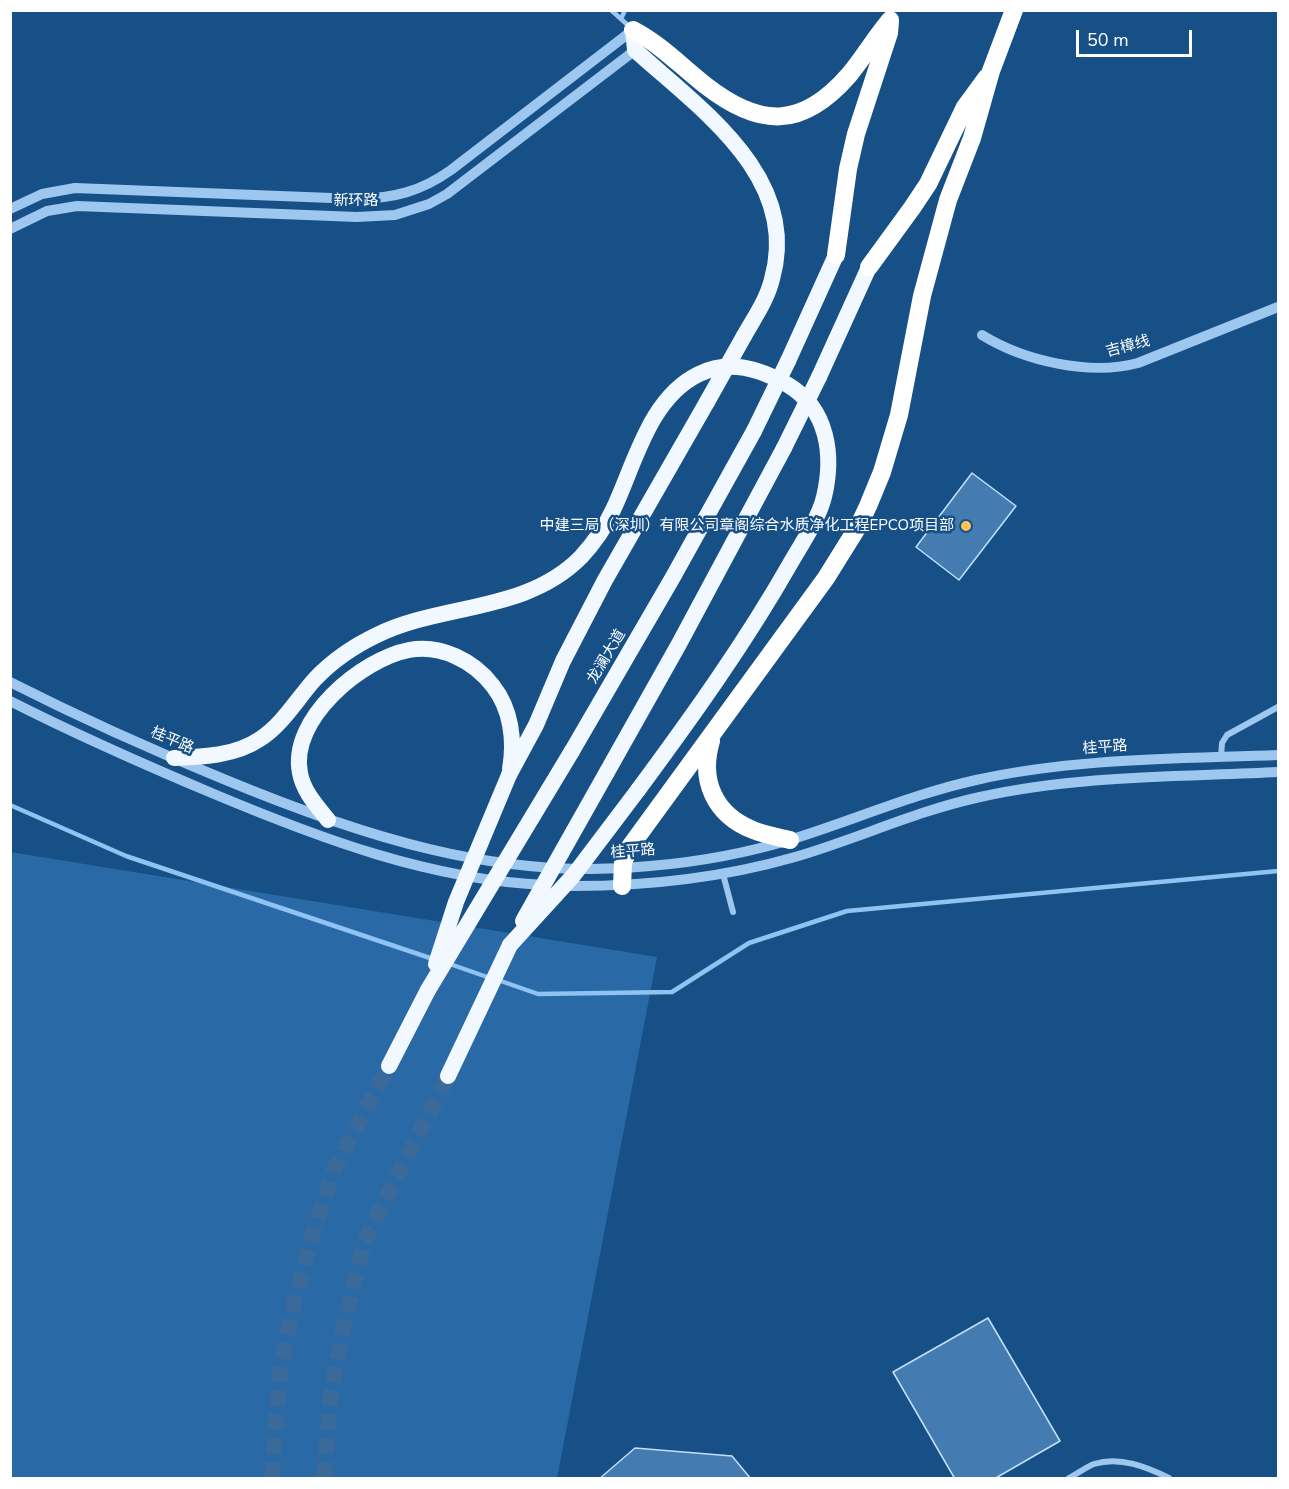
<!DOCTYPE html>
<html>
<head>
<meta charset="utf-8">
<style>
	body { margin:0 }
	#map { position:relative; width:1289px; height:1489px; overflow:hidden; background:#175087; font-family:"Nunito Sans",sans-serif }
	canvas { display:block }
	.frame { position:absolute; inset:0; border:12px solid #fff; pointer-events:none }
	.scale { position:absolute; left:1076px; top:30px; width:116px; height:27px; box-sizing:border-box; border:3px solid #fff; border-top:0; padding-left:8px; font-size:18px; line-height:21px; white-space:nowrap; color:#fff; -webkit-text-stroke:4px #175087; paint-order:stroke }
</style>
</head>
<body>
<div id="map">
<canvas width="1289" height="1489"></canvas>
<div class="frame"></div>
<div class="scale">50 m</div>
</div>
<script>
const context = document.querySelector('canvas').getContext('2d');
context.lineJoin = 'round';
function fillPath(path, color) { context.fillStyle = color; context.fill(path, 'evenodd'); }
function strokePath(path, color, width, dash) { context.strokeStyle = color; context.lineWidth = width; context.lineCap = dash ? 'butt' : 'round'; context.setLineDash(dash || []); context.stroke(path); }
function drawText(font, color, halo, rows, align = 'center') {
  context.font = font + ' "Nunito Sans","Noto Sans SC",sans-serif'; context.lineWidth = 5; context.setLineDash([]); context.textBaseline = 'middle'; context.strokeStyle = halo; context.fillStyle = color; for (const [text, x, y, turn = 0] of rows) {
    context.save(); context.translate(x, y); context.rotate((+turn || 0) * Math.PI / 180); context.textAlign = isNaN(turn) ? turn : align; if (halo) context.strokeText(text, 0, 0); context.fillText(text, 0, 0); context.restore();
  }
}
fillPath(new Path2D(`
	M10 852 657 957 557 1478H11Z`), '#296aa6');
strokePath(new Path2D(`
	M10 805 126 856 433 959
	M447 963 490 978
	M498 980 538 994 672 992 749 943 847 911 1278 871`), '#8fc3f1', 4.5);
const building = new Path2D(`
	M972 473 1016 506 959 580 916 547Z
	M988 1318 1060 1441 994 1479H955L893 1372Z
	M635 1448 732 1456 751 1479H599Z`);
fillPath(building, '#447cb2');
strokePath(building, '#c3e0fa', 1.5);
strokePath(new Path2D(`
	M272 1478 280 1372 293 1307 310 1242 334 1169 389 1066
	M324 1478 331 1392 343 1329 364 1242 448 1076`), '#3a6a99', 16, [16, 8]);
strokePath(new Path2D(`
	M611 10 631 28
	M621 19 625 10`), '#9dc7ee', 4.5);
strokePath(new Path2D(`
	M1221 757 1222 743 1227 735 1278 707
	M723 874 733 912
	M1069 1478C1077 1474 1086 1467 1094 1464 1120 1456 1147 1467 1169 1478`), '#9dc7ee', 6);
strokePath(new Path2D(`
	M10 209 42 194 75 188 357 199C394 198 420 192 451 170L633 30
	M10 229 47 211 77 206 357 217 395 215 429 204 447 194 638 48
	M982 335C1024 361 1090 376 1138 363L1278 307
	M10 682C79 717 150 749 221 778 358 835 500 882 650 866 699 862 747 853 793 839 854 820 913 794 976 780 1074 758 1178 759 1278 755
	M10 701C77 735 145 765 214 794 319 838 430 880 546 885
	M561 886C641 887 718 879 795 857 857 839 916 811 980 797 1078 775 1179 777 1278 772`), '#9dc7ee', 10);
strokePath(new Path2D(`
	M633 30 635 50C700 109 801 177 772 279 767 300 754 318 744 336
	M788 361 836 255
	M819 377 869 267
	M572 751 673 577 754 431
	M174 758C202 757 235 756 260 739 283 724 297 699 315 679 333 660 354 646 377 635 442 603 526 613 581 557 594 543 605 527 613 510 635 464 649 398 699 374 729 359 761 369 788 385 828 409 834 455 824 497 819 518 801 545 790 564 745 643 692 717 638 790
	M607 772 679 644 784 448
	M509 775 536 725 563 661 605 580 707 402
	M328 820C317 806 303 791 300 773 289 719 362 659 409 650 441 644 474 661 493 686 511 709 515 740 510 769
	M389 1066 428 990
	M448 1076 510 945`), '#f2f8ff', 16);
strokePath(new Path2D(`
	M633 30C660 44 681 66 705 85 760 128 802 129 849 75 863 58 875 38 890 20
	M836 255 848 169 856 134 889 33 890 21
	M869 267 912 208 928 184 965 107 987 77
	M711 741C699 781 715 815 753 830 765 835 778 837 790 840
	M622 886 623 863 629 848 826 578 859 525 868 506 882 472 899 415 922 296 948 200 972 138 991 71 1014 10`), '#fff', 18);
strokePath(new Path2D(`
	M707 402 744 336
	M754 431 788 361
	M784 448 819 377
	M523 921 607 772
	M510 945 573 876 638 790
	M436 964 456 902 509 775
	M428 990 572 751`), '#f2f8ff', 16);
for (const [x, y, r, color] of [
	[966,526,6,"#ffc45a"]
]) { const dot = new Path2D(); dot.arc(x, y, r, 0, 2 * Math.PI); context.fillStyle = color; context.fill(dot); strokePath(dot, '#175087', 2); }
drawText('15px', '#fff', '#175087', [
	["新环路",356,201],
	["吉樟线",1128,347,-15],
	["龙澜大道",607,657,-59],
	["桂平路",172,741,23],
	["桂平路",1105,748,-4],
	["桂平路",633,852,-4]
]);
drawText('15px', '#fff', '#175087', [
	["中建三局（深圳）有限公司章阁综合水质净化工程EPCO项目部",954,526]
], 'right');
</script>
</body>
</html>
